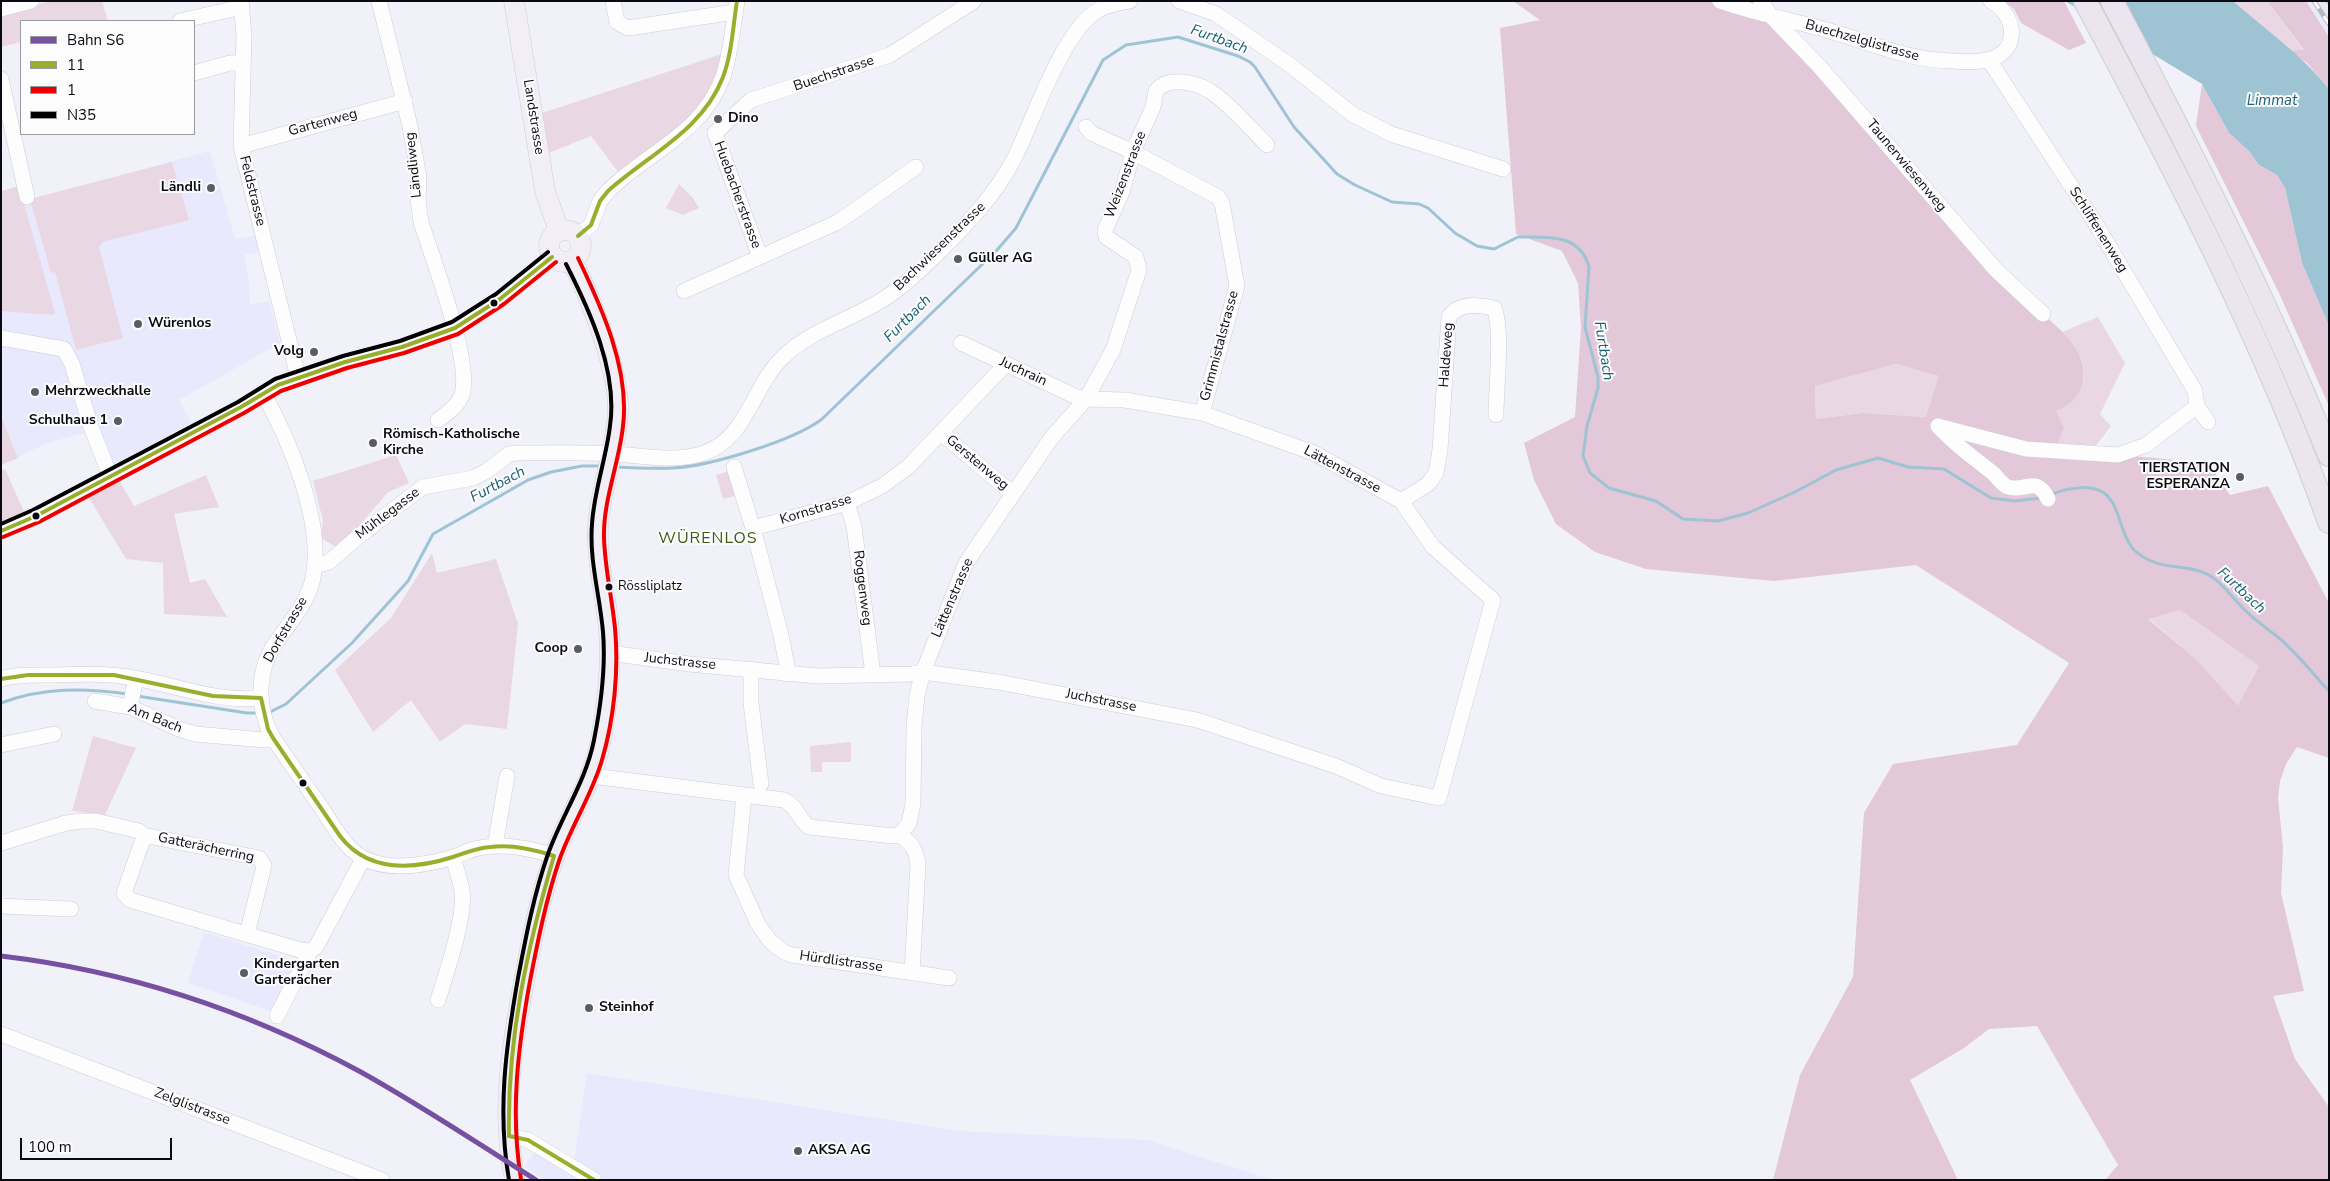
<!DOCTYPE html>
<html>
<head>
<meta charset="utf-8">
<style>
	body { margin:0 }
	#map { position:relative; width:2330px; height:1181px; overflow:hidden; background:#f1f1fa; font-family:"Nunito Sans",sans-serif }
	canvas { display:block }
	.frame { position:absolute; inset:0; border:2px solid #0a0a13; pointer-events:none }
	.legend { position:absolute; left:20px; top:20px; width:175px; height:115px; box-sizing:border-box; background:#fcfcfc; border:1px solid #9b9b9f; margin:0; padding:6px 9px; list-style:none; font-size:15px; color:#0a0a13 }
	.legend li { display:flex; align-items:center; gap:10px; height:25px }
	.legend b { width:25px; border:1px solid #9b9b9f }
	.scale { position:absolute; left:20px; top:1138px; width:152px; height:22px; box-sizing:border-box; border:2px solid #0a0a13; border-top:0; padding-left:6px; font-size:15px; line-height:18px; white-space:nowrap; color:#0a0a13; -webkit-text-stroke:4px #fcfcfc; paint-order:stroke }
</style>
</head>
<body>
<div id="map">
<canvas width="2330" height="1181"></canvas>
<div class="frame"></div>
<ul class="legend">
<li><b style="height:6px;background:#7751a1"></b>Bahn S6</li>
<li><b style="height:6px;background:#9aae2d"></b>11</li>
<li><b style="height:6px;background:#e00"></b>1</li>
<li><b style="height:6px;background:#000"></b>N35</li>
</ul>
<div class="scale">100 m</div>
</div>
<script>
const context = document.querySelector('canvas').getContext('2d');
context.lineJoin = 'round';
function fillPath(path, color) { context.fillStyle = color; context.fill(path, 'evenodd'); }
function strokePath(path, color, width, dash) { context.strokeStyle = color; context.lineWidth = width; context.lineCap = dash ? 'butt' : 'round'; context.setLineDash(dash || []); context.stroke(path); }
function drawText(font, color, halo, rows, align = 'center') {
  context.font = font + ' "Nunito Sans",sans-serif'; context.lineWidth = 4; context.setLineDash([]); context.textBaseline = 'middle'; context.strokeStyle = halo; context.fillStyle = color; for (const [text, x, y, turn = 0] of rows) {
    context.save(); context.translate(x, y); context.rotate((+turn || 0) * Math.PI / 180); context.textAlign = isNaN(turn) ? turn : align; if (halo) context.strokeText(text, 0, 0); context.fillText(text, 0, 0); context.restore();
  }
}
fillPath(new Path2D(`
	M2307 1H2329V36L2323 27Z
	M210 151 235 239 258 236 261 251 244 255 249 280 250 305 269 301 280 343 179 400 191 423 112 467 95 430 47 443 1 465V191L23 201Z
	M204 932 302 963 276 1013 188 983Z
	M587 1073 960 1131 1147 1140 1270 1179 545 1180 525 1167 541 1141 574 1161Z`), '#e9e9fd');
fillPath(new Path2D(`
	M51 1H102L108 21H21V42L1 47V14Z
	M2233 1H2267L2304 51H2289Z
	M722 54C720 63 719 72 716 81 701 123 653 148 619 173L591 136 544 155 539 114Z
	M172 162 189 220 103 242 99 247 123 338 76 350 55 272 51 273 30 199Z
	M679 184 693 198 699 208 683 215 666 208Z
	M19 186 55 313 52 315 1 311V191Z
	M2098 317 2125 363 2100 414 2111 426 2091 452 2055 449 2056 411C2075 402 2090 382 2082 361 2079 350 2069 340 2062 332Z
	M1896 364 1940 376 1927 417 1863 413 1816 419 1815 386Z
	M1 417 18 458 1 465Z
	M396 455 409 483 388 492 359 526 336 547 321 538 323 521 313 481Z
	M5 469 25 514 1 524V471Z
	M733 470 739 495 723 499 716 475Z
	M206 475 219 507 174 514 190 583 205 579 227 617 164 614 163 563 126 559 89 498 119 480 134 506Z
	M432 553 437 573 496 559 518 624 507 729 465 724 440 742 411 700 373 732 335 670 391 618Z
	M2180 610 2259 666 2238 707 2196 659 2148 618Z
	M93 736 136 748 105 815 72 811Z
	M851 742V762H822V772H811L810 746Z`), '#e9d8e4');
fillPath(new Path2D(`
	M1513 1H1761L2043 314C2064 333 2093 356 2081 388 2076 400 2068 406 2056 411L2064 428 2055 449 2208 463 2230 495 2268 486 2329 603V758L2297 747 2286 764 2280 781 2278 798 2283 847 2281 893 2304 991 2273 996 2295 1059 2329 1107V1180H2105L2118 1165 2037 1026 1989 1029 1964 1048 1910 1080 1958 1180H1773L1800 1075 1853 977 1864 813 1893 764 2017 745 2069 663 1916 565 1774 581 1646 569 1595 552 1556 524 1534 480 1524 443 1575 417 1581 328 1578 283 1562 251 1516 234 1500 28 1540 20ZM1896 364 1939 376 1926 417 1863 413 1816 419 1815 386ZM2180 610 2259 666 2238 706 2196 659 2148 619Z
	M2004 1H2064L2086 43 2069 50 2021 23 2014 9Z
	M2267 1H2306L2329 37V89L2307 63 2289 51 2304 50Z
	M2202 84 2229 133 2249 151 2259 165 2277 175 2285 188 2302 263 2329 326V406L2279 293 2196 126Z`), '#e2c8d9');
fillPath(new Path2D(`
	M2065 1H2233C2265 29 2303 56 2329 89V326L2302 263 2285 188 2277 175 2259 165 2249 151 2229 133 2202 84Z`), '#9ec4d4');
strokePath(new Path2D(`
	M615 467C634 468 653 469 673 468 710 466 793 441 822 419L997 250 1016 228 1103 60 1126 45 1178 37 1238 56 1250 62 1255 67 1294 127 1337 174 1355 185 1392 202 1419 204 1428 208 1455 233 1477 246 1494 249 1518 237C1546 237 1580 233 1589 267L1585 327 1598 377V388L1587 426 1583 456 1590 473 1609 488 1656 501 1683 519 1718 521 1748 513 1795 492 1836 470 1878 458 1908 467 1944 469 1991 498 2015 501 2041 498
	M2050 495C2067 488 2097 481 2110 499 2116 506 2119 518 2122 527 2125 535 2128 544 2134 550 2159 573 2185 562 2209 575 2224 584 2234 600 2247 612 2257 622 2268 629 2279 638 2297 653 2313 674 2329 691
	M137 696 247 713H259
	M1 703C43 687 84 688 128 694
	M268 713 286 704 352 643 408 581 433 534 528 480 551 472 582 466H601`), '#9ec4d4', 3);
const minor = new Path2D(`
	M241 1 244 36 241 146 298 377
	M379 1 410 126 419 178 418 199 421 222C433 260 472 361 462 395 458 406 446 414 438 420
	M613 1 617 22 628 28 735 12
	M1179 1 1216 14 1290 65 1352 114 1391 134 1503 169
	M1720 1C1756 14 1793 20 1830 31 1872 43 1907 60 1952 61 1965 62 1982 63 1994 58 2021 46 2014 13 1991 1
	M1761 1 1771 16 1819 66 1996 270 2043 314
	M1 9 31 1
	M180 21 242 7
	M1989 60 2094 221 2195 391 2197 406 2208 422
	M194 73 230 63H243
	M1 79 27 197
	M1086 127 1091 133 1133 152 1218 197 1222 203 1237 286 1202 413
	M715 133 751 100 890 55 974 1
	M241 146 405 101
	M578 236 591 225 600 201 608 191C649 151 702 134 723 77 731 53 733 26 737 1
	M760 257 838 222 916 167
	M684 291 760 257 715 133
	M1 338 64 349 72 364 90 424 110 476
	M961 343 1077 397 1086 399 1113 350 1139 270 1136 257 1106 237 1105 230 1122 192 1133 152 1153 107 1156 91C1168 76 1195 82 1210 91 1231 105 1249 127 1267 145
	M263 393C290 441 324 522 313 578 308 603 289 623 275 644 256 672 257 709 273 738 290 762 306 786 323 810 332 824 340 839 352 850 378 874 423 866 454 857 462 854 470 849 479 848 504 843 530 848 554 856
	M1938 426 2026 449 2118 455 2146 445 2197 406
	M1938 426C1956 446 1973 457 1994 474 1998 478 2002 485 2008 487 2025 493 2036 474 2048 499
	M941 433 1013 494
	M734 467 753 528
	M1401 501 1428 484 1436 473 1440 450 1449 317C1459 302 1478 305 1494 308 1503 329 1496 389 1496 415
	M847 503 854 526 873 675
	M1 531 36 516 241 407 278 385 345 362 402 347 455 328 500 299 552 257
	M315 566 329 562 359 536 423 487 473 478 487 471 509 454 517 453C549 453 581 452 613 454 643 455 675 463 704 453 747 438 752 388 782 358 808 332 844 322 875 304 899 291 917 273 937 254 967 224 995 196 1015 157 1034 118 1061 36 1095 12 1105 5 1118 3 1130 1
	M751 669V703L761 784
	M786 674 787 666 781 635 753 528 847 503 882 486 908 467 1006 364
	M1 679C18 674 37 675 54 675 81 674 108 673 134 678 176 685 218 703 261 698
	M95 701 130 707 179 729 195 734 265 740 273 738
	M130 707 136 678
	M1 745 54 734
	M592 776 784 800C797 806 798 819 809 827L893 836 899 835 909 823 913 804 914 727 917 695 923 672 966 563 1052 437 1086 399 1125 400 1202 413 1314 453 1401 501 1433 547 1493 600 1439 798 1381 786 1336 766 1197 720 998 682 923 672 912 674 818 676 689 664 610 653
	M744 796 736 875 758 924 770 941 784 952 792 955 949 978
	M899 835C912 843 917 851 918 865L912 973
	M1 843 66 823 82 821H96L139 831 146 838
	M495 846 507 776
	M1 906 71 909
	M247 934 264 866 259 858 148 836 142 842 124 893 130 900 300 950 310 951
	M438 1000C446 974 466 916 462 891 460 879 456 868 453 857
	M277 1016 310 951 316 947 363 859
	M1 1034 382 1180
	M509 1136 528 1140 594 1180`);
const major = new Path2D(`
	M514 1 545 191 559 231
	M549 246a16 16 0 1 1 32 0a16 16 0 1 1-32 0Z
	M515 1180C501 1116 511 1050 523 987 531 943 539 900 554 857 567 818 592 785 600 744 607 707 612 667 609 630 606 597 596 559 598 526 600 487 617 449 618 410 619 371 590 295 572 261`);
const highway = new Path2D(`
	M2085 1C2175 170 2265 341 2329 522
	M2112 1C2190 149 2267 299 2329 455`);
strokePath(minor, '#cdcdd7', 16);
strokePath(major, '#ceced3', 21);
strokePath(highway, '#ceced3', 24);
strokePath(minor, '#fdfdfe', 15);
strokePath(major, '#f2eef5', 20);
strokePath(highway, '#eae5ee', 22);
const rail = new Path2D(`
	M2314 1 2329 24
	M2328 1 2329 2`);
strokePath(rail, '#bababd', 5);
strokePath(rail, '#fcfcfc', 3, [9]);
strokePath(new Path2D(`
	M578 236 591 225 600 201 608 191C648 155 703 130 723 77 732 53 733 26 737 1
	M1 531 36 516 241 407 278 385 345 362 402 347 455 328 500 299 552 257
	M1 679 28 675H114L213 696 261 698
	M261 698 268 729 273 738 340 836C368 873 412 870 453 857 465 853 476 848 490 847 512 844 533 849 554 856
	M509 1136C507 1039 527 948 554 856
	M509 1136 528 1140 594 1180`), '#9aae2d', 4);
strokePath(new Path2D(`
	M3 537 39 522 244 413 281 391 347 368 404 353 458 334 504 304 556 262
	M521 1179C510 1112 518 1047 530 981 538 940 546 900 559 861 571 826 592 795 602 760 614 719 619 671 615 628 612 598 605 569 604 538 603 500 619 464 623 426 630 370 602 308 578 258`), '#e00', 4);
strokePath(new Path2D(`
	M1 524 33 510 238 402 275 379 343 356 400 341 452 322 496 294 548 252
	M509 1180C497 1111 506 1046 518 978 526 936 534 894 548 854 562 815 586 781 594 740 601 705 606 668 603 632 600 596 589 560 592 524 594 491 606 459 610 426 618 372 590 311 566 264`), '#000', 4);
strokePath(new Path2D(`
	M1 956C128 971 246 1010 359 1071 419 1104 477 1143 536 1180`), '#7751a1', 5);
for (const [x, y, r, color] of [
	[718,119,5,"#5b5b64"],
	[211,188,5,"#5b5b64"],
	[958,259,5,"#5b5b64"],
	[494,303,4.5,"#0a0a13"],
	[138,324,5,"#5b5b64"],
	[314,352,5,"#5b5b64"],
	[35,392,5,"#5b5b64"],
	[118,421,5,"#5b5b64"],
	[373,443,5,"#5b5b64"],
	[2240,477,5,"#5b5b64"],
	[36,516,4.5,"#0a0a13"],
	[609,587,4.5,"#0a0a13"],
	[578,649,5,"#5b5b64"],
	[303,783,4.5,"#0a0a13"],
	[244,973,5,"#5b5b64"],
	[589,1008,5,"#5b5b64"],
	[798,1151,5,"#5b5b64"]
]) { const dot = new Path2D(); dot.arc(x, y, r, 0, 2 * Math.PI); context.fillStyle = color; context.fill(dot); strokePath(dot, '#fcfcfc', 2); }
drawText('13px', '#0a0a13', '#fcfcfc', [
	["Rössliplatz",618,587]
], 'left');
drawText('14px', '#0a0a13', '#fcfcfc', [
	["Buechzelglistrasse",1862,41,16],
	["Buechstrasse",834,74,-19],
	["Landstrasse",533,117,81],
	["Gartenweg",323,123,-15],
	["Ländliweg",414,165,-96],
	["Taunerwiesenweg",1906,166,50],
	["Weizenstrasse",1126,175,-69],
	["Feldstrasse",252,191,76],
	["Huebacherstrasse",737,195,70],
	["Schliffenenweg",2098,230,58],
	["Bachwiesenstrasse",940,247,-44],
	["Grimmistalstrasse",1220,346,-75],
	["Haldeweg",1447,355,-86],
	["Juchrain",1023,372,25],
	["Gerstenweg",977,463,40],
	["Lättenstrasse",1342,470,28],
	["Kornstrasse",816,510,-17],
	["Mühlegasse",388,514,-37],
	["Roggenweg",862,588,83],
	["Lättenstrasse",953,598,-67],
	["Dorfstrasse",286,630,-60],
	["Juchstrasse",680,662,6],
	["Juchstrasse",1101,701,11],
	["Am Bach",155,719,22],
	["Gatterächerring",206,848,12],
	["Hürdlistrasse",841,962,8],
	["Zelglistrasse",192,1107,21]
]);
drawText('bold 14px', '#0a0a13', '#fcfcfc', [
	["Dino",728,119],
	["Ländli",201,188,"right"],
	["Güller AG",968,259],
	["Würenlos",148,324],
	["Volg",304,352,"right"],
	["Mehrzweckhalle",45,392],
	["Schulhaus 1",108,421,"right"],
	["Römisch-Katholische",383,435],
	["Kirche",383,451],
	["TIERSTATION",2230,469,"right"],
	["ESPERANZA",2230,485,"right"],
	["Coop",568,649,"right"],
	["Kindergarten",254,965],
	["Garterächer",254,981],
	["Steinhof",599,1008],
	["AKSA AG",808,1151]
], 'left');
drawText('italic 15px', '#1b6176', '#fcfcfc', [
	["Furtbach",1219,40,20],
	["Limmat",2272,101],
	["Furtbach",908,319,-45],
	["Furtbach",1603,351,81],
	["Furtbach",498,485,-28],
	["Furtbach",2241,591,43]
]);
context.letterSpacing = '1px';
drawText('16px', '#3e5914', '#fcfcfc', [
	["WÜRENLOS",708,539]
]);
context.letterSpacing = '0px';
</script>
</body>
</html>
